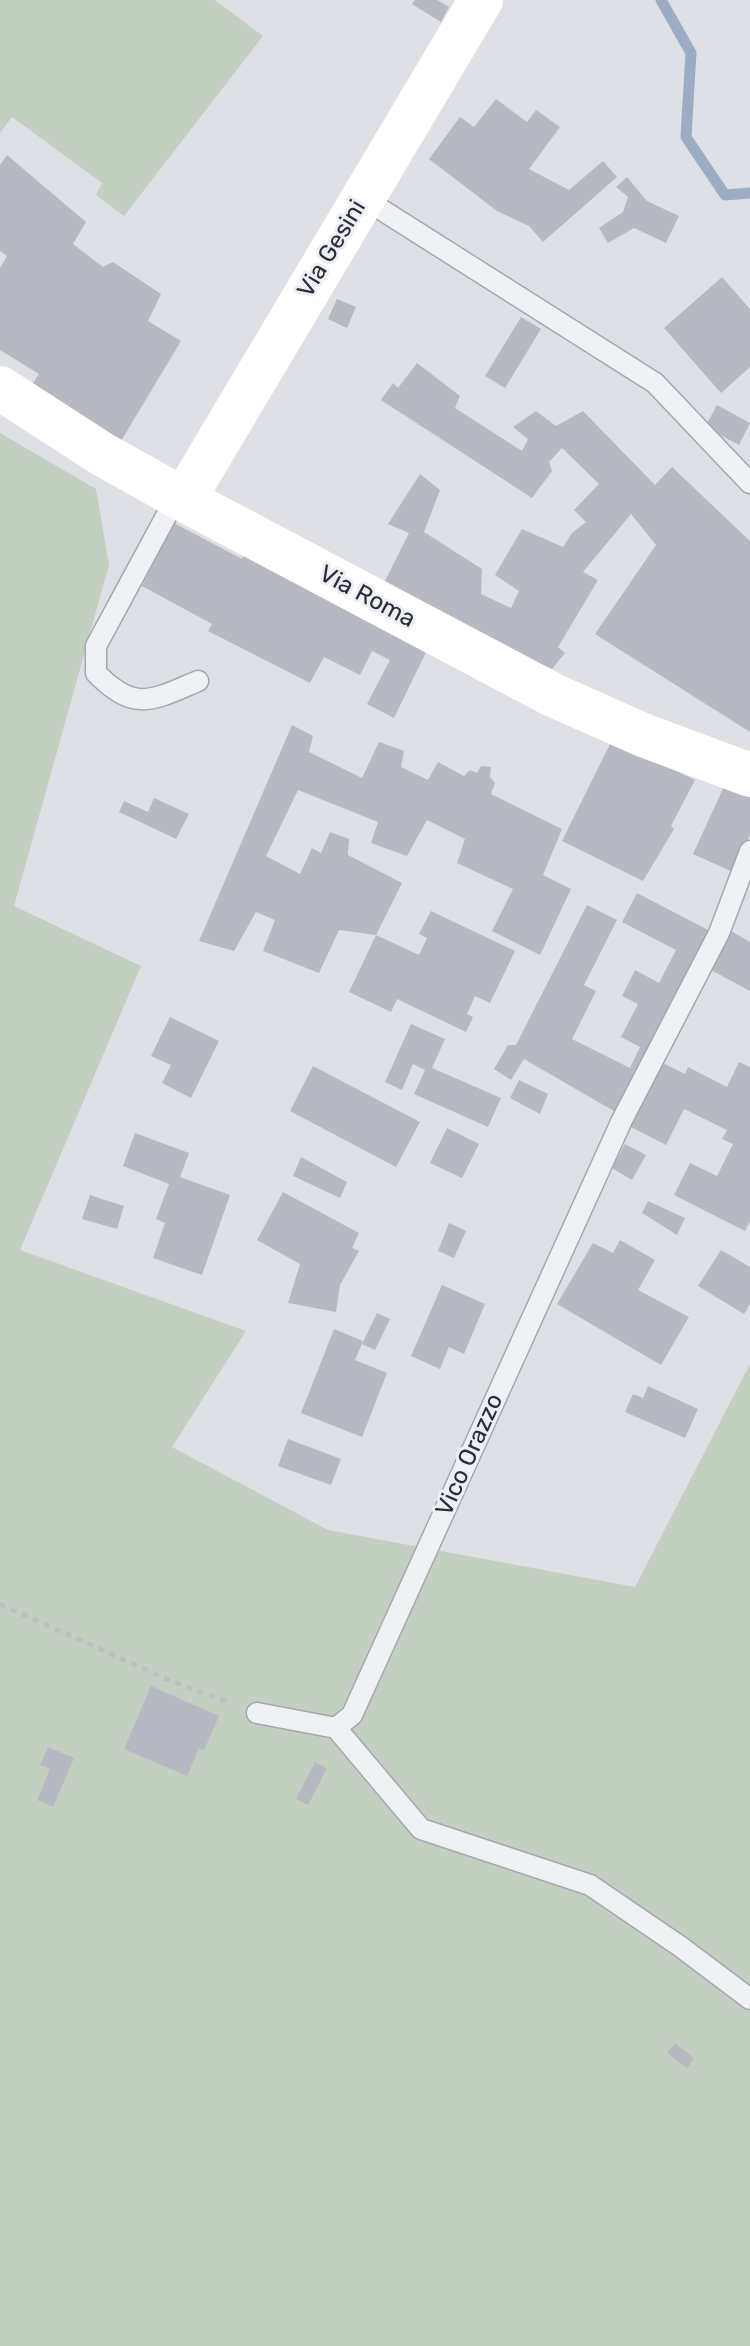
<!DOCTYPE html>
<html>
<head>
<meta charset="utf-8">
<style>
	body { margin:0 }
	canvas { display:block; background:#dee0e6 }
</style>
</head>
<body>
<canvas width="750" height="2346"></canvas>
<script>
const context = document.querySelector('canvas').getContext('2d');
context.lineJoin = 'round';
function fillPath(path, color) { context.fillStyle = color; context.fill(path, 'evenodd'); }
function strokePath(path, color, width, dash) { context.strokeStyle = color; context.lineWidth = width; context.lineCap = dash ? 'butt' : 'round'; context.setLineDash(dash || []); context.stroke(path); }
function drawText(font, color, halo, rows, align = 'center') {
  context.font = font + ' Rubik,sans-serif'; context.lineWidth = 6; context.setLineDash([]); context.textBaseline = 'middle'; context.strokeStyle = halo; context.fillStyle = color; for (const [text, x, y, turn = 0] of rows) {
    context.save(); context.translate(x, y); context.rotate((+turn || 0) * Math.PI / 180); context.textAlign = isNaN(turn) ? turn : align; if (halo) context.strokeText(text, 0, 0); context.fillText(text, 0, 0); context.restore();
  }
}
fillPath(new Path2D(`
	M0 0H215L263 36 124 216 96 195 102 183 12 117 0 133Z
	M0 433 96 489 109 565 14 906 141 966 20 1250 246 1331 172 1447 328 1530 635 1587 750 1364V2346H0Z`), '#c3cfc0');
strokePath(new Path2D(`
	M661 0 691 53 686 137 725 195 750 193`), '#9cacc2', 11);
fillPath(new Path2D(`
	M415 0H437L449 7 441 22 412 4Z
	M496 99 527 122 536 110 560 127 529 169 569 190 603 161 617 177 543 242 529 226 497 211 429 159 460 117 474 127Z
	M7 155 86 222 73 244 103 267 113 262 161 294 148 321 181 341 118 446 28 391 39 374 0 350V268L7 256 0 251V165Z
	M627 177 647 201 679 216 666 243 634 228 608 243 599 228 623 212 628 197 616 187Z
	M722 277 750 309V367L721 393 664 328Z
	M337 299 356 307 347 328 328 319Z
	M521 317 541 329 505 388 485 376Z
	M417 363 460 396 455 408 522 451 528 439 513 427 536 411 556 426 583 411 655 485 672 467 750 541V732L595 634 656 545 631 514 583 572 598 580 558 647 565 653 552 669 487 643 382 587 409 533 388 524 420 474 440 490 424 532 482 569 481 594 511 608 519 591 495 575 522 529 563 547 572 533 586 522 574 510 599 484 562 448 549 462 552 471 532 498 381 400 393 383 398 388Z
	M717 405 750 423 739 445 705 427Z
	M174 523 242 559 247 551 430 644 394 718 367 704 390 660 372 651 360 675 324 657 310 683 208 631 212 624 142 586Z
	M292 725 313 736 309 752 362 778 379 742 404 751 401 767 428 780 438 762 464 776 470 770 477 773 481 766 491 767 490 777 495 783 491 794 562 829 543 875 571 889 540 955 492 931 513 889 457 863 465 839 427 820 407 856 371 843 378 822 298 790 266 856 300 874 312 848 321 853 330 832 349 839 348 855 402 883 376 935 339 930 319 973 263 951 275 920 256 912 234 951 199 941Z
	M612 740 695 780 671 826 674 829 643 881 562 841Z
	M727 780 750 791V835L733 872 693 854Z
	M154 798 189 814 176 839 119 812 124 801 148 812Z
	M637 893 712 932 619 1114 524 1059 511 1080 494 1069 508 1045H516L587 905 617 920 584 985 596 991 572 1039 630 1068 640 1047 621 1037 638 1004 622 996 635 970 659 983 676 950 622 922Z
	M431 911 515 951 490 1003 475 996 467 1014 473 1017 466 1032 397 999 391 1012 349 992 376 935 419 955 427 938 419 934Z
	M731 931 750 942V991L711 970Z
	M170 1017 219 1041 191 1098 162 1083 171 1065 151 1056Z
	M411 1024 445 1039 432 1068 501 1098 488 1127 414 1094 425 1070 413 1064 402 1090 385 1082Z
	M661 1062 685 1074 688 1067 727 1087 739 1062 750 1067V1221L745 1231 674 1195 690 1163 717 1176 733 1144 722 1139 727 1130 684 1109 666 1145 629 1126Z
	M313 1066 420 1122 396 1167 290 1111Z
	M519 1080 548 1094 540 1114 510 1098Z
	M447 1128 479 1144 462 1178 430 1163Z
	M135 1133 189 1153 180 1177 230 1195 202 1275 153 1258 165 1223 156 1219 169 1184 123 1166Z
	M625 1144 646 1155 632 1180 612 1168Z
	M301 1157 347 1182 340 1198 293 1176Z
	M283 1192 359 1233 352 1248 359 1251 340 1285 336 1312 288 1303 300 1264 257 1240Z
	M90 1195 124 1206 117 1229 82 1219Z
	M648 1201 685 1218 677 1235 642 1213Z
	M449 1223 466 1231 454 1258 438 1251Z
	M620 1240 655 1260 638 1290 689 1317 661 1365 557 1304 593 1243 613 1253Z
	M721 1250 750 1267V1304L744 1314 698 1286Z
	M442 1285 485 1304 464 1354 449 1347 440 1369 411 1356Z
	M377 1313 390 1319 375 1350 362 1344Z
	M334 1329 363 1341 355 1360 387 1373 362 1437 301 1413Z
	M648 1386 698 1409 685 1438 625 1412 633 1394 643 1398Z
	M288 1439 341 1459 331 1485 278 1466Z
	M151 1686 219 1716 204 1750 199 1748 187 1776 124 1749Z
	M48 1747 74 1758 53 1807 37 1800 50 1769 40 1765Z
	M315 1762 327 1768 308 1805 296 1799Z
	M675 2043 694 2058 687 2068 667 2053Z`), '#b6b9c2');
const lane = new Path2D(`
	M363 198 655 383 750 483
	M177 496 96 646V673C135 713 153 700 198 681
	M257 1713 336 1728 352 1715 622 1120 719 933 750 851
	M336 1728 421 1829 590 1885 681 1947 750 1999`);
strokePath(lane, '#a4a7af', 23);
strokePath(new Path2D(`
	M0 1604 166 1679 230 1703`), '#bcbec4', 5, [6, 6]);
strokePath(lane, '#f0f1f4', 20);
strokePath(new Path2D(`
	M0 388 102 454 177 496 553 695 643 735 750 775
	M184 499 481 0`), '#fff', 44);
drawText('24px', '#292e3b', '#edeff4', [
	["Via Gesini",332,249,-59],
	["Via Roma",367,597,28],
	["Vico Orazzo",470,1455,-66]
]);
</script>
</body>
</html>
